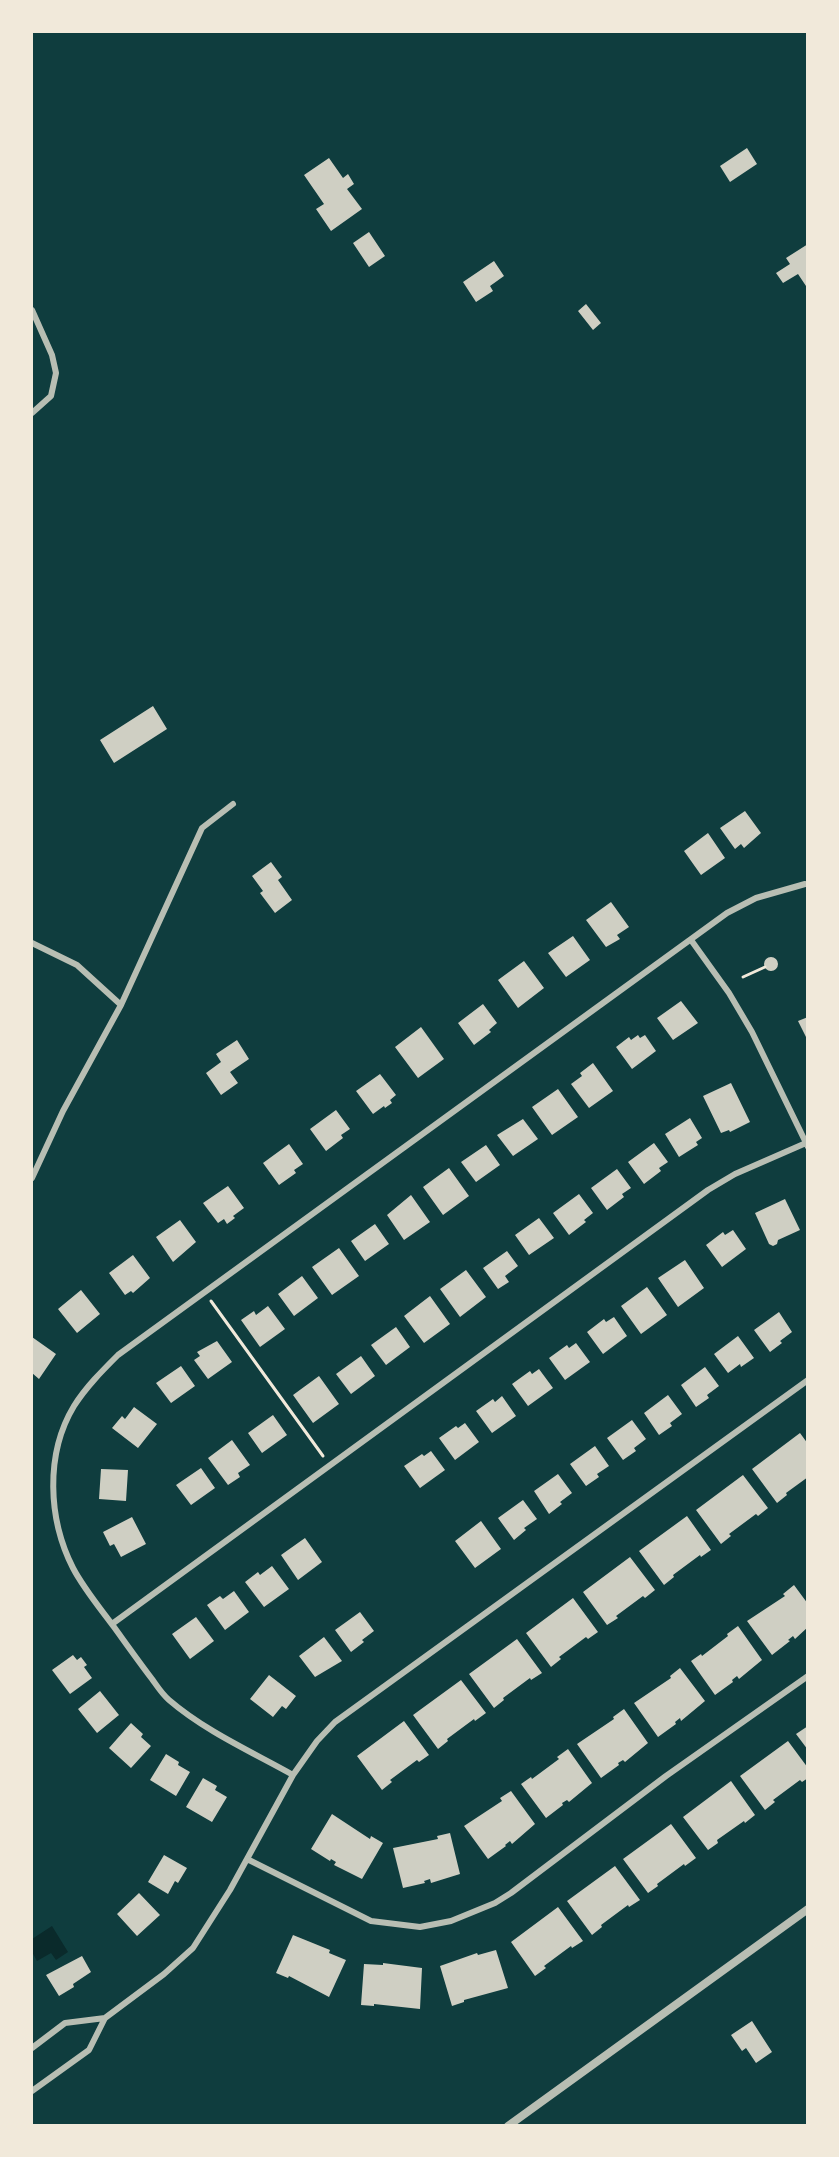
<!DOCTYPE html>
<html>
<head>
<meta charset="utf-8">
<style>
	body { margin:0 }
	#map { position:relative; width:839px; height:2157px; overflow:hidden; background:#0f3d3e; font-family:Poppins,sans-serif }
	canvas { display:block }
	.frame { position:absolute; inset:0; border:33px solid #f1e9da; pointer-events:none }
</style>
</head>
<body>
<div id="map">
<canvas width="839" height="2157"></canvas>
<div class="frame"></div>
</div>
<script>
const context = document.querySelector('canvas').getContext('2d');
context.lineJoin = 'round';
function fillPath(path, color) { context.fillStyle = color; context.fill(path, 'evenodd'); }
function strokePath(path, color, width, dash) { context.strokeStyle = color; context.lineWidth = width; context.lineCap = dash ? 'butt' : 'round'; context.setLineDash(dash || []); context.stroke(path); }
fillPath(new Path2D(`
	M52 1926 68 1952 56 1960 51 1953 37 1961 32 1952V1939Z`), '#0a2a2b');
fillPath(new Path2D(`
	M747 148 757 164 730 182 720 166Z
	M329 158 343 178 348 174 354 184 347 189 362 209 331 231 316 209 324 204 304 175Z
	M369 232 385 256 369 267 353 243Z
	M808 244V289L798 274 783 283 776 273 790 264 786 258Z
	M494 261 504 276 490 286 493 291 476 302 463 282Z
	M586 304 601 323 593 330 578 311Z
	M153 706 167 729 114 763 100 740Z
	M745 811 761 833 744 848 741 844 735 849 720 828Z
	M708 833 725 858 701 875 684 851Z
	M271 862 282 877 278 880 292 900 275 913 260 893 263 891 252 876Z
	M611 902 629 927 617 935 620 939 606 947 586 920Z
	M573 936 590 960 566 977 548 953Z
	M764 964a7 7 0 1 1 14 0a7 7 0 1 1-14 0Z
	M524 961 544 988 518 1008 498 980Z
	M681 1001 698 1023 673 1040 657 1018Z
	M483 1004 497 1023 489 1030 491 1032 474 1045 458 1023Z
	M808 1017V1041L798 1021Z
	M421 1027 444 1059 418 1078 395 1047Z
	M638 1035 640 1038 645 1035 656 1051 632 1069 616 1047 629 1037 631 1040Z
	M237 1040 249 1059 230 1072 238 1083 221 1095 206 1073 221 1062 216 1054Z
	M593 1063 613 1091 589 1108 571 1084 582 1076 580 1073Z
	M380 1074 396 1095 390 1100 392 1103 385 1108 384 1106 373 1114 356 1091Z
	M731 1083 750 1122 730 1132 729 1130 721 1133 703 1096Z
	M558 1089 578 1117 552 1135 532 1107Z
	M336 1110 350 1129 341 1135 343 1138 326 1151 310 1129Z
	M690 1118 702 1138 696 1142 698 1145 679 1157 665 1134Z
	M523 1119 538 1139 513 1156 497 1135Z
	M654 1143 668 1162 659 1168 661 1171 644 1184 628 1162Z
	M289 1144 303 1164 294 1170 296 1173 279 1185 263 1163Z
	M486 1145 500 1165 476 1182 461 1162Z
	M449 1168 469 1196 443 1215 423 1187Z
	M617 1169 631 1188 622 1194 624 1197 607 1210 591 1188Z
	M228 1186 244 1208 233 1216 235 1218 227 1224 224 1219 218 1223 203 1203Z
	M579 1194 593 1213 584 1220 586 1222 569 1235 553 1213Z
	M411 1195 430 1222 404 1240 387 1215Z
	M785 1199 800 1230 778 1240 777 1244 773 1246 769 1244 755 1213Z
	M539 1218 554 1238 529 1255 515 1235Z
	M180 1220 196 1242 173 1262 156 1237Z
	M375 1224 389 1244 365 1261 351 1241Z
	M733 1230 746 1249 722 1267 706 1245 723 1232 725 1235Z
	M339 1248 359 1276 332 1295 312 1267Z
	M507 1251 518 1266 505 1276 509 1282 498 1289 483 1268Z
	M133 1255 150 1278 133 1293 131 1291 125 1295 109 1273Z
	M685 1260 704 1288 678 1307 658 1278Z
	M466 1270 486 1297 460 1317 440 1289Z
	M302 1276 318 1298 294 1316 278 1294Z
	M647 1287 667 1315 641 1334 621 1306Z
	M81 1290 100 1314 77 1333 58 1309Z
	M430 1296 450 1324 424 1343 404 1316Z
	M268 1306 285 1329 260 1347 241 1320 254 1311 256 1315Z
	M779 1312 792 1332 780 1341 782 1343 770 1352 754 1330Z
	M614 1317 627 1336 603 1354 587 1332 604 1319 606 1322Z
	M396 1327 410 1347 386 1365 371 1345Z
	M738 1336 754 1358 741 1367 740 1364 728 1373 714 1354Z
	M32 1337 56 1354 39 1379 32 1373Z
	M217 1341 232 1362 208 1379 194 1360 200 1356 197 1352Z
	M576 1343 590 1362 565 1380 549 1358 567 1345 569 1348Z
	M361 1356 375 1376 351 1394 336 1374Z
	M181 1366 195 1386 171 1403 156 1383Z
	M705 1367 719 1386 707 1395 709 1398 696 1407 681 1385Z
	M539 1369 553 1388 528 1406 512 1384 530 1371 532 1374Z
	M319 1376 339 1404 313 1423 293 1395Z
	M668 1395 682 1414 670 1423 672 1426 659 1435 644 1413Z
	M502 1396 516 1416 492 1433 476 1411 493 1399 495 1402Z
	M134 1407 157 1424 138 1448 112 1428 122 1416 125 1419Z
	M273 1415 287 1435 262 1453 248 1433Z
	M632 1420 646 1439 634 1448 636 1451 623 1460 607 1438Z
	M465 1423 479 1442 455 1460 439 1438 456 1426 458 1428Z
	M800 1433 808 1444V1477L786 1493 787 1495 777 1503 752 1469Z
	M232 1440 250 1465 238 1473 240 1477 228 1485 208 1458Z
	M595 1446 609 1466 597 1474 599 1477 586 1486 570 1464Z
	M431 1451 445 1470 420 1488 404 1466 422 1454 424 1456Z
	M201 1468 215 1488 191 1505 176 1485Z
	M101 1469 128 1470 126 1501 99 1499Z
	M558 1474 572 1493 560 1502 562 1504 549 1514 534 1491Z
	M743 1475 768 1508 758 1516 756 1514 729 1534 731 1536 721 1544 696 1510Z
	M523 1500 537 1519 524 1528 526 1530 514 1540 498 1518Z
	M687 1516 711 1550 701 1557 700 1555 673 1575 674 1577 664 1585 639 1551Z
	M132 1517 146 1544 121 1557 114 1544 110 1546 103 1532Z
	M481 1521 501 1549 475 1568 455 1541Z
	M305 1538 322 1562 298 1580 281 1555Z
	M630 1557 655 1590 645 1598 643 1596 616 1616 618 1618 607 1625 583 1592Z
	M272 1566 289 1589 264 1607 245 1582 258 1572 260 1575Z
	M794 1585 808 1604V1627L795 1639 793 1636 788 1640 790 1641 772 1655 747 1621 785 1596 783 1594Z
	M234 1591 249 1612 225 1630 207 1605 220 1596 223 1599Z
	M573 1598 598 1632 588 1639 586 1637 559 1657 561 1659 551 1667 526 1633Z
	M360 1612 374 1631 362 1640 364 1642 351 1652 335 1630Z
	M196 1617 214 1641 190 1659 172 1634Z
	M738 1626 762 1660 739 1679 737 1676 732 1680 733 1682 715 1695 691 1661 701 1654 702 1656 728 1636 727 1634Z
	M324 1637 342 1661 315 1677 299 1656Z
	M517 1639 542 1673 531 1680 530 1678 503 1698 504 1700 494 1708 469 1674Z
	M73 1655 77 1660 81 1657 87 1665 84 1667 92 1678 70 1694 52 1670Z
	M680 1668 705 1701 681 1721 680 1718 675 1722 676 1724 658 1737 634 1703 671 1678 670 1676Z
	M269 1675 296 1696 286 1709 282 1706 273 1717 250 1699Z
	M461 1680 486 1713 475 1721 474 1719 447 1739 448 1741 438 1749 413 1715Z
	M100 1691 119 1715 97 1733 78 1709Z
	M624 1709 648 1743 625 1762 623 1760 618 1763 619 1765 601 1778 577 1744 614 1719 613 1717Z
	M404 1721 429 1755 419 1762 417 1760 390 1780 392 1782 382 1790 357 1756Z
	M131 1723 143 1734 141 1737 151 1746 131 1768 109 1748Z
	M808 1726V1750L796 1734Z
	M788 1741 808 1768V1778L802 1782 800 1780 773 1800 775 1802 765 1810 740 1776Z
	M568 1749 592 1783 569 1802 567 1800 562 1803 563 1805 546 1818 521 1784 531 1777 532 1779 559 1759 557 1757Z
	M166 1754 179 1762 178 1765 190 1772 176 1796 150 1780Z
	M203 1778 217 1786 215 1790 227 1797 212 1822 186 1807Z
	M731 1781 755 1815 745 1823 744 1821 717 1840 718 1843 708 1850 683 1817Z
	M511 1791 535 1824 512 1844 510 1841 505 1845 506 1846 488 1859 464 1826 502 1801 500 1798Z
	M332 1814 370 1839 371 1836 383 1843 362 1879 334 1865 336 1862 331 1859 330 1861 311 1849Z
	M671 1824 696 1858 685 1866 684 1864 657 1884 658 1886 648 1893 623 1859Z
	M450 1833 460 1874 431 1883 430 1879 424 1881 425 1883 403 1888 393 1848 438 1839 437 1836Z
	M164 1855 187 1868 178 1883 175 1881 168 1894 148 1882Z
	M615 1866 640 1900 629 1907 628 1905 601 1925 602 1927 592 1935 567 1901Z
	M139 1893 160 1915 137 1936 117 1914Z
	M558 1907 583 1941 572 1948 571 1946 544 1966 546 1968 535 1976 511 1942Z
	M293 1935 330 1950 329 1953 346 1960 329 1997 289 1976 288 1978 276 1973Z
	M496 1950 508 1988 464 2000V2002L452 2006 440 1966 477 1953 478 1955Z
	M82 1956 91 1972 73 1984 74 1987 59 1996 46 1975Z
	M383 1963 422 1968 420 2009 374 2004V2006L361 2005 364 1964 383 1965Z
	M752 2021 772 2052 756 2063 746 2048 742 2051 731 2035Z`), '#cfcfc3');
strokePath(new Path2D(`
	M743 977 765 967
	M211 1301 323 1456`), '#f1e9da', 3);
strokePath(new Path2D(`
	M32 310 52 355 56 373 51 396 32 413
	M691 940 729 993 752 1032 808 1147
	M32 943 77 965 121 1005
	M32 1178 63 1111 121 1005 202 828 233 804
	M112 1624 708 1190 735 1174 806 1143
	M293 1775C252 1752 205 1731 169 1700 162 1694 157 1686 152 1679 139 1662 127 1645 114 1627 100 1608 84 1589 73 1568 48 1519 45 1454 74 1406 86 1387 102 1371 118 1355L727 913 756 898 805 884
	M247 1859 371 1921 420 1927 451 1921 495 1903 511 1893 666 1776 808 1676
	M32 2048 65 2023 105 2018
	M32 2091 89 2050 105 2018 164 1974 193 1948 230 1890 293 1775 317 1741 335 1722 808 1380`), '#b8beb3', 6);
strokePath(new Path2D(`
	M508 2126 808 1909`), '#b8beb3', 8);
</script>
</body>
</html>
